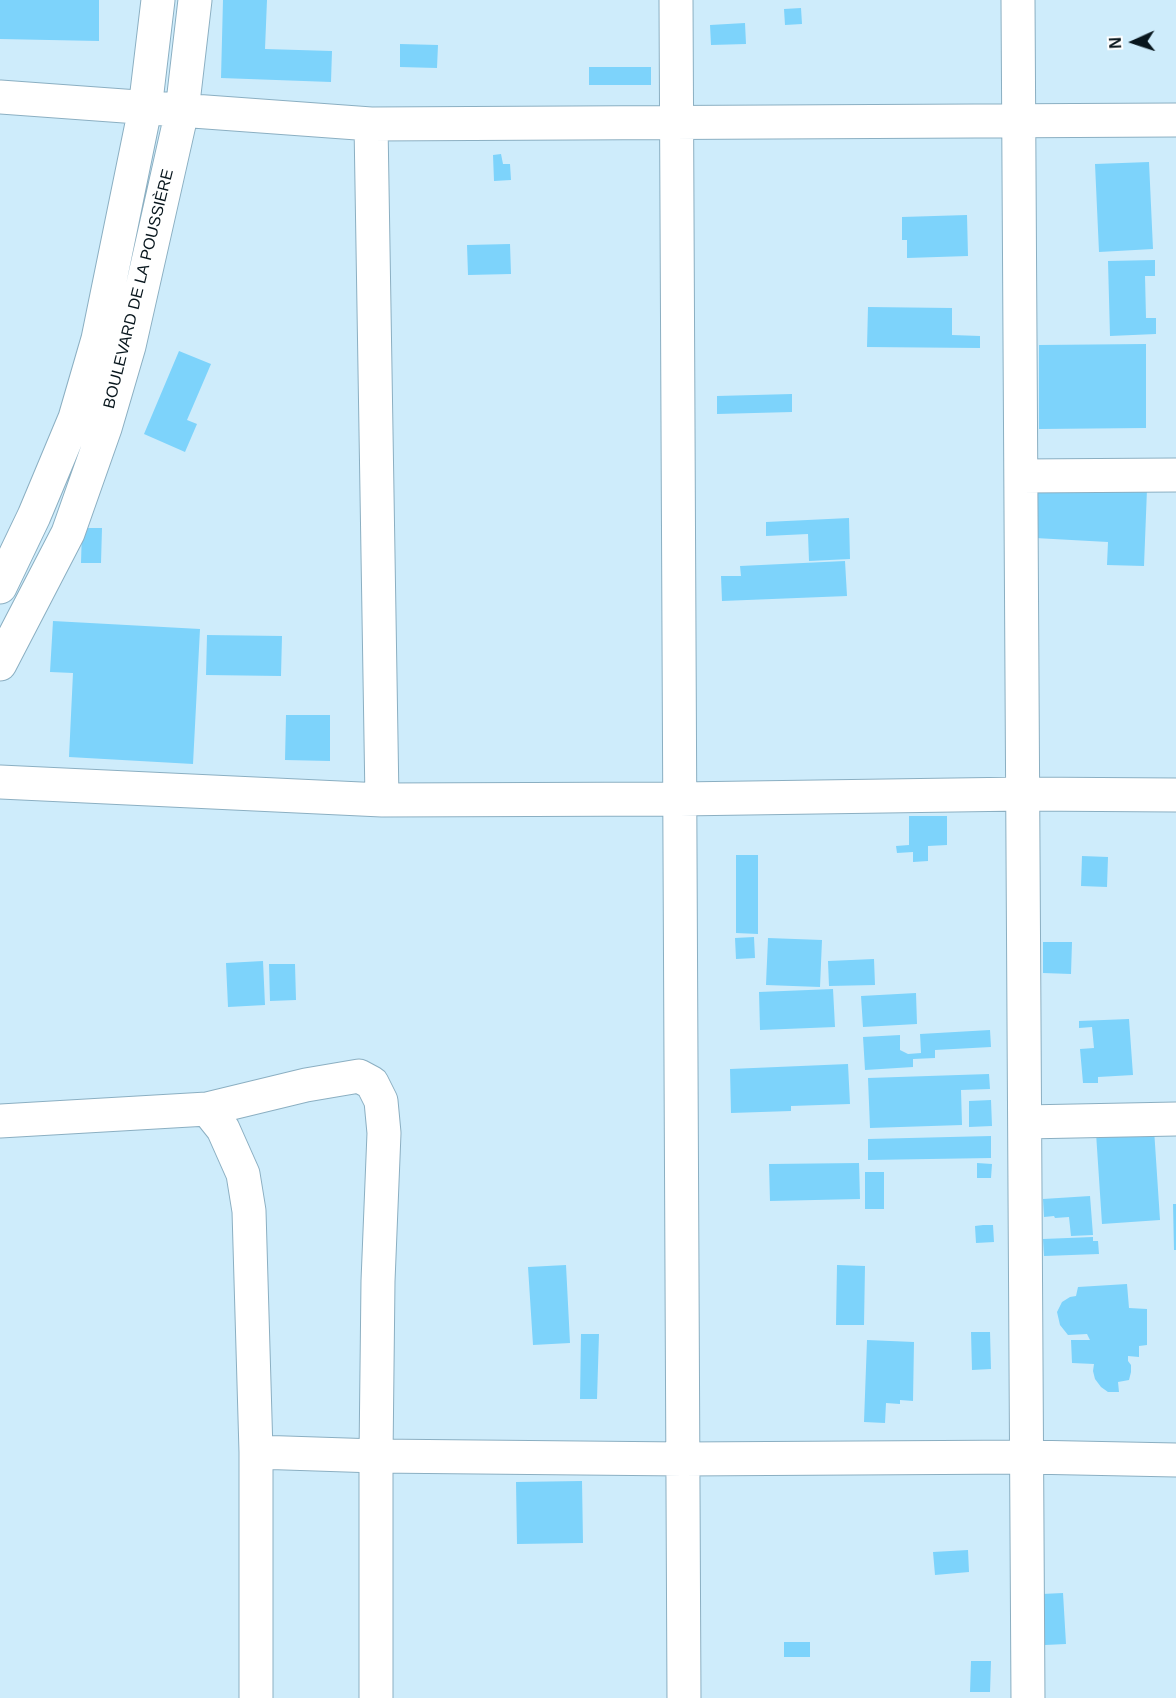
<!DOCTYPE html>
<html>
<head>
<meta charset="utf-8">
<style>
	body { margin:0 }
	#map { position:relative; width:1176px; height:1698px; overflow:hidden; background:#ceecfb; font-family:Arial,sans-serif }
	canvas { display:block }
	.north { position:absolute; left:1104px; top:12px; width:60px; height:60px; -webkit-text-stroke:4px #fff; paint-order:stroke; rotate:267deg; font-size:16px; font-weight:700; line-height:24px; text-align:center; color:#08161d }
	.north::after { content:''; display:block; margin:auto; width:21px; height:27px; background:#08161d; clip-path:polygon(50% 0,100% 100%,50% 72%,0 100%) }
</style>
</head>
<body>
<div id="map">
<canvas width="1176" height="1698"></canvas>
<div class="north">N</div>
</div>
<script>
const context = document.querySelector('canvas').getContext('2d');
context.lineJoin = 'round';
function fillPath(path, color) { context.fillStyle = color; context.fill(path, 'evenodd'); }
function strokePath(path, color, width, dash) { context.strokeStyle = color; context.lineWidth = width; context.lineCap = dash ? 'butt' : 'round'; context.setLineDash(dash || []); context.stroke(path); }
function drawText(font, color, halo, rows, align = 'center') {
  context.font = font + ' Arial,sans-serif'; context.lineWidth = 6; context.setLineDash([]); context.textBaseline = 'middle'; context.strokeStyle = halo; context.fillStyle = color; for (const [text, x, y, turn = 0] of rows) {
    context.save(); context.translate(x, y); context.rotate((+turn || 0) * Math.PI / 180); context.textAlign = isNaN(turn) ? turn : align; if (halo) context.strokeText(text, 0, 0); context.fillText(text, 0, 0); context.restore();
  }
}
fillPath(new Path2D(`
	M0 0H99V41L0 39Z
	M223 0H267L265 49 332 51 331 82 221 78Z
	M801 8 802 24 785 25 784 9Z
	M745 23 746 44 711 45 710 25Z
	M400 44 438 45 437 68 400 67Z
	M589 67H651V85H589Z
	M501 154 503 164H510L511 180 494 181 493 155Z
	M1149 162 1153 249 1099 252 1095 164Z
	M967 215 968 256 907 258V240H902V217Z
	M510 244 511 274 468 275 467 245Z
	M1155 260V276H1145L1146 318H1156V334L1110 336 1108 261Z
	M868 307 952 308V335L980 336V348L867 347Z
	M1146 344V428L1039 429V345Z
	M179 351 211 364 187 420 197 424 185 452 144 434Z
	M792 394V412L717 414V396Z
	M1147 489 1144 566 1107 565 1108 542 1035 538 1036 491Z
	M849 518 850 559 809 561 808 534 766 536V522Z
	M82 528H102L101 563H81Z
	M845 561 847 596 722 601 721 576H741L740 566Z
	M53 621 200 629 193 764 69 757 73 673 50 672Z
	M207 635 282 636 281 676 206 675Z
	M286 715H330V761L285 760Z
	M909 816H947V845L928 846V861L913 862V852L897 853 896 846 909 845Z
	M736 855H758V934L736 933Z
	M1082 856 1108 857 1107 887 1081 886Z
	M754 937 755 958 736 959 735 938Z
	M768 938 822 940 820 987 766 985Z
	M1043 942H1072L1071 974 1043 973Z
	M874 959 875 985 829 986 828 961Z
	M263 961 265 1005 228 1007 226 963Z
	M269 964H295L296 1000 270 1001Z
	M833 989 835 1027 760 1030 759 992Z
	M916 993 917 1024 863 1027 861 996Z
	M1129 1019 1133 1075 1098 1077V1083H1083L1080 1049 1094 1048 1092 1027 1079 1028V1021Z
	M990 1030 991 1047 935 1050V1058L913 1059V1067L865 1070 863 1037 900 1035V1050L908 1054 921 1053 920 1034Z
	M848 1064 850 1104 791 1106V1111L731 1113 730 1069Z
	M989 1074 990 1089 961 1090 962 1125 870 1128 868 1078Z
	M991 1100 992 1126 969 1127V1101Z
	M1154 1129 1160 1220 1102 1224 1096 1133Z
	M991 1136V1158L868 1160V1139Z
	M859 1163 860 1199 770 1201 769 1164Z
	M977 1163 992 1164 991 1178H977Z
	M865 1172H884V1209H865Z
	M1090 1196 1093 1235 1071 1236 1069 1217 1055 1218 1054 1216 1044 1217 1043 1199Z
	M1173 1204H1176V1250H1174Z
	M983 1225H993L994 1242 976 1243 975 1226Z
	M1093 1237V1241H1098L1099 1254 1044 1256 1043 1239Z
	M566 1265 570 1343 533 1345 528 1267Z
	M837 1265 865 1266 864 1325H836Z
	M1127 1284 1129 1308 1147 1309V1345L1139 1346V1357L1128 1356V1361L1131 1365V1372L1129 1380 1118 1382 1119 1392H1108L1101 1387 1095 1379 1093 1371 1094 1364 1072 1363 1071 1340H1090L1087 1334 1068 1335 1060 1325 1057 1312 1062 1302 1070 1297 1076 1296 1078 1287Z
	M971 1332H990L991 1369 972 1370Z
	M581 1334H599L597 1399H580Z
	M867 1340 914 1342 913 1401 900 1400V1404L886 1403 885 1423 864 1422Z
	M582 1481 583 1543 517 1544 516 1482Z
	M968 1550 969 1572 935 1575 933 1552Z
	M1063 1593 1066 1644 1045 1645 1042 1594Z
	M784 1642H810V1657H784Z
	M971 1661H991L990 1692H970Z`), '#7dd3fb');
const minor = new Path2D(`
	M676 0 684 1698
	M1018 0 1028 1698
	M0 97 371 124 1176 120
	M371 124 382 800
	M1021 476 1176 475
	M0 587 34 516 75 418 98 339 145 109 158 0
	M0 664 68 533 105 428 129 346 182 111 195 0
	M0 782 382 800 680 799 1023 794 1176 795
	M207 1109 306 1085 359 1076 372 1083 381 1101 384 1133 378 1281 376 1456V1698
	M0 1121 207 1109 223 1129 243 1174 249 1211 256 1452V1698
	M1025 1122 1176 1119
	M256 1452 376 1456 683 1459 1027 1457 1176 1460`);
strokePath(minor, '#8bafc2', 35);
strokePath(minor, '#fff', 33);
drawText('16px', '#08161d', '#fff', [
	["BOULEVARD DE LA POUSSIÈRE",139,289,-76]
]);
</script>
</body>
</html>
